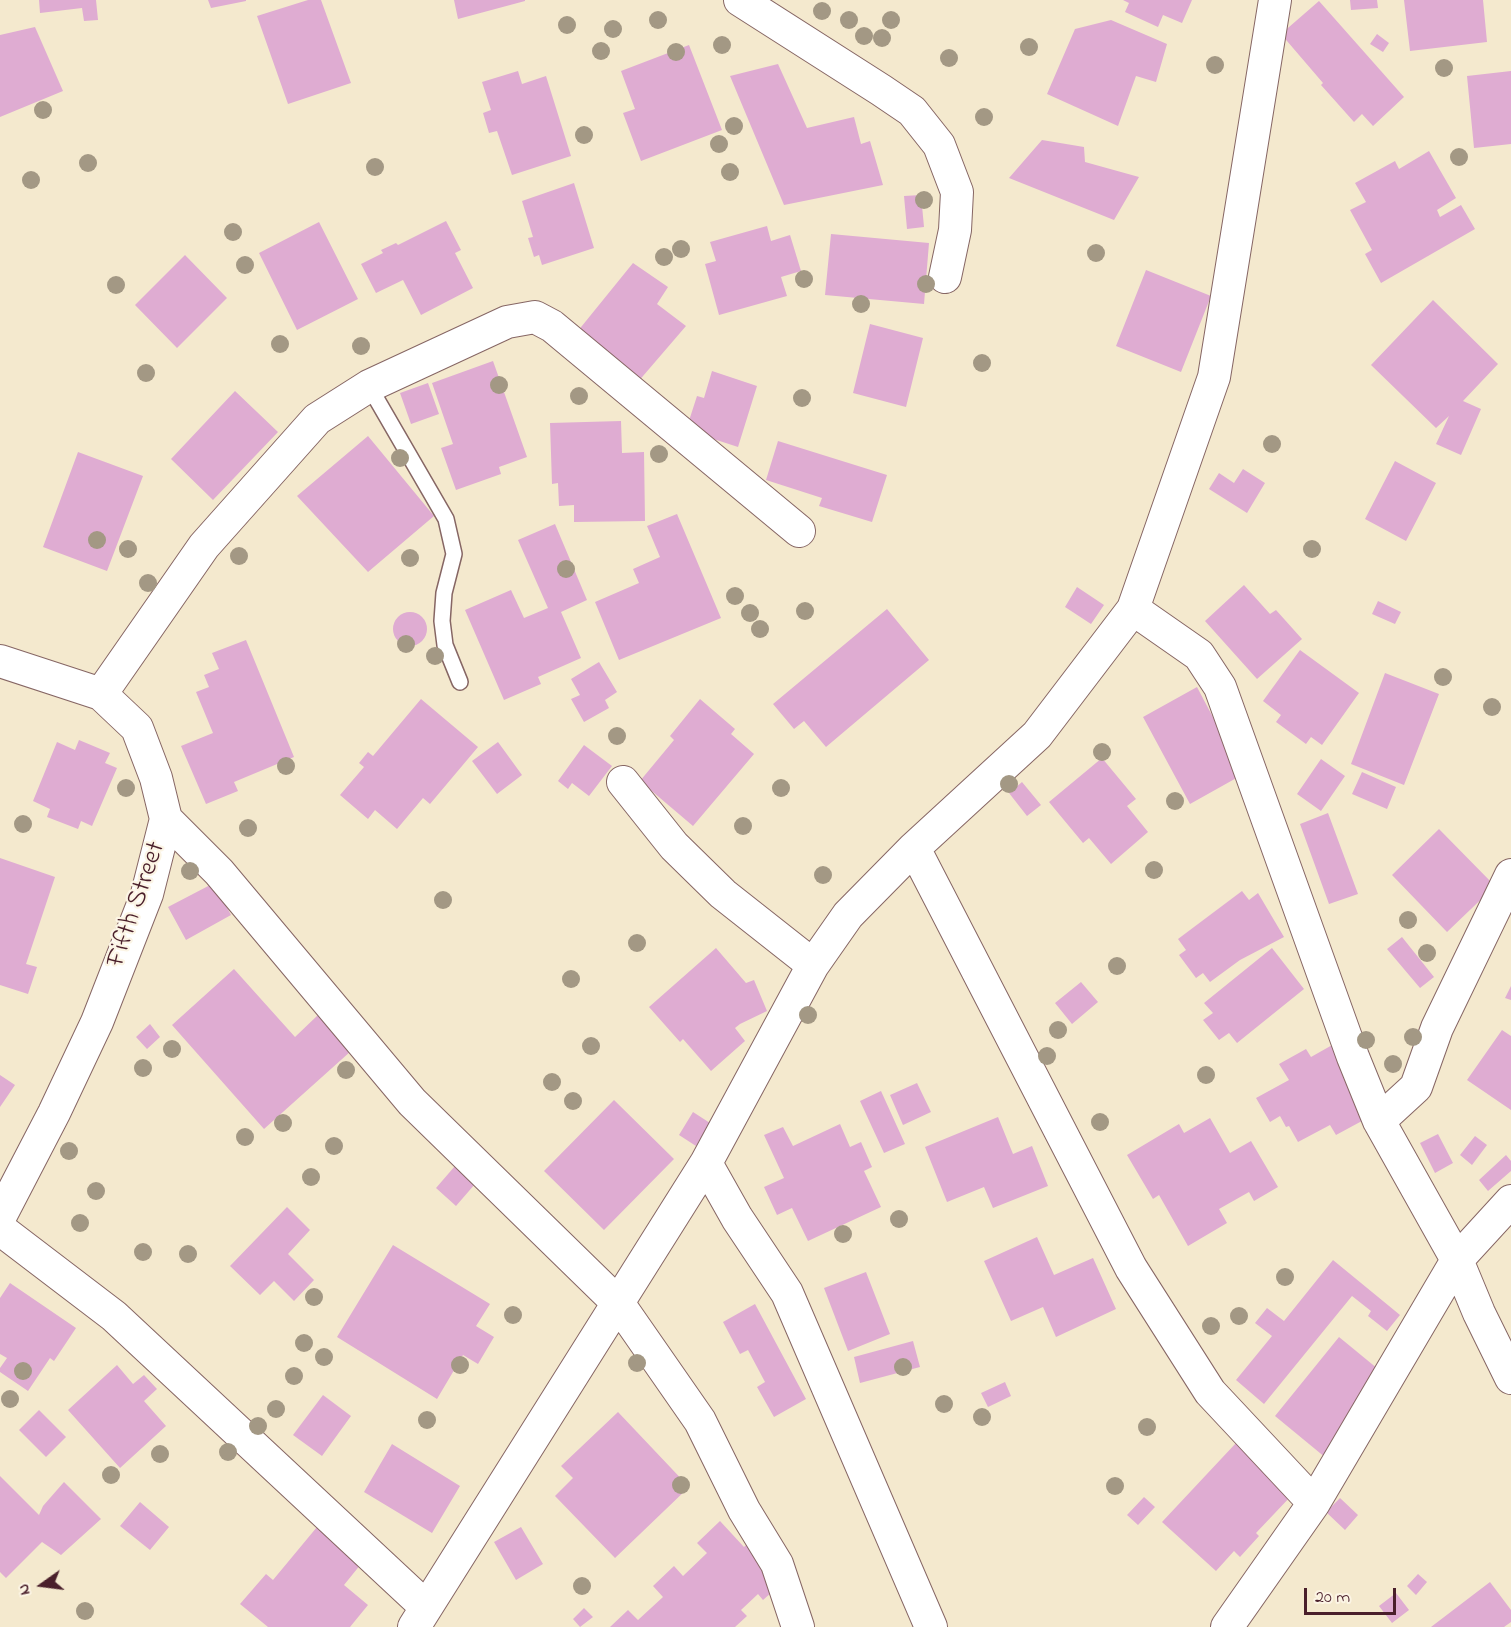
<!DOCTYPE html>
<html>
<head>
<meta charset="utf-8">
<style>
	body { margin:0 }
	#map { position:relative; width:1511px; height:1627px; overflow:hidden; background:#f4e9ce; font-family:"Indie Flower",sans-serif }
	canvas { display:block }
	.north { position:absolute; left:12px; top:1555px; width:60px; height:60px; -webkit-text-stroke:4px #fcf5e5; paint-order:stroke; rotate:256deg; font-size:16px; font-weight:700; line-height:24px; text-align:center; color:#4a1f2b }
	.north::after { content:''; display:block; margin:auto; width:21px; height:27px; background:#4a1f2b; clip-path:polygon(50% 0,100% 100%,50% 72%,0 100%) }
	.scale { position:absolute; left:1304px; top:1588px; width:92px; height:27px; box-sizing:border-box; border:3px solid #4a1f2b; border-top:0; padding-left:8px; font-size:18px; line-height:21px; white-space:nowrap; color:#4a1f2b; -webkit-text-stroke:4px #fcf5e5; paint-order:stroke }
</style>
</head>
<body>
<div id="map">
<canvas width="1511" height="1627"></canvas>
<div class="north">N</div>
<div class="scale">20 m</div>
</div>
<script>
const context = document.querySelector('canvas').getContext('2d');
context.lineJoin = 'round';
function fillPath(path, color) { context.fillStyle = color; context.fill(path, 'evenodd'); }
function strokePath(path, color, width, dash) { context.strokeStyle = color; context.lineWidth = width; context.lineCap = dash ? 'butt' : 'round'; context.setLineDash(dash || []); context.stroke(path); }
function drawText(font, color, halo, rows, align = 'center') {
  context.font = font + ' "Indie Flower",sans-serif'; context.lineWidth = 4.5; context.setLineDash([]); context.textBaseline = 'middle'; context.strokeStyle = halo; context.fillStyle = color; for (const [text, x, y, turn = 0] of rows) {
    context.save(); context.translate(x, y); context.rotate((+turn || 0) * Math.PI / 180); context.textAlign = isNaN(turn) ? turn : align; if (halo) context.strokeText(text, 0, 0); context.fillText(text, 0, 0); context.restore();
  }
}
fillPath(new Path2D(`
	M39 0H96L98 20 84 21 82 8 40 13Z
	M208 0H246V1L211 8Z
	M308 0H321L351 83 288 104 257 16Z
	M454 0H525V1L458 19Z
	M1123 0H1192L1182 23 1163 15 1158 27 1125 12 1129 3Z
	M1350 0H1377L1378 8 1351 10Z
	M1404 0H1483L1487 42 1410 51Z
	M1319 1 1404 97 1373 126 1362 114 1354 122 1321 85 1323 83 1281 34Z
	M1111 20 1167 44 1156 82 1136 76 1118 126 1047 94 1075 29Z
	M35 27 63 91 0 117V35Z
	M1377 34 1389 43 1383 52 1370 44Z
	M689 45 722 130 641 161 623 113 635 109 621 71Z
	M778 64 807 128 854 117 861 144 870 141 883 185 784 205 730 76Z
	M518 71 522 84 546 76 571 156 512 175 497 131 489 133 483 113 491 110 482 82Z
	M1511 71V144L1474 148 1467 76Z
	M1042 140 1084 147 1085 162 1139 177 1114 220 1009 178Z
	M1429 151 1456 198 1437 210 1440 217 1461 205 1475 229 1381 283 1365 254 1372 250 1350 210 1366 202 1355 183 1395 161 1399 169Z
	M574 183 594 248 542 265 539 255 534 257 528 238 533 237 522 201Z
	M921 195 924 227 907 229 904 196Z
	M446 221 461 250 455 253 473 288 421 315 403 280 376 293 361 264 383 253 381 250 396 243 398 245Z
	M319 222 358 299 297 330 259 253Z
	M767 226 771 241 790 235 801 271 781 277 787 296 719 315 705 264 716 261 710 242Z
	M831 234 929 243 924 304 825 295Z
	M185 255 227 298 177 348 135 305Z
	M633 263 668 287 657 304 686 326 637 383 573 337Z
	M1146 270 1211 296 1181 372 1116 346Z
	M1433 300 1498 364 1463 401 1481 409 1461 455 1436 444 1449 416 1436 428 1371 365Z
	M870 324 923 338 906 407 853 393Z
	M493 361 527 457 499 467 501 474 456 490 441 448 453 444 432 383Z
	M712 371 757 386 738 447 686 430 697 396 704 398Z
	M428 383 439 414 411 424 400 393Z
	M235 391 278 432 213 500 171 459Z
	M621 421 622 453 644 452 645 521 574 522V505L559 506 558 483 552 484 550 423Z
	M368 436 434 516 368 572 297 496Z
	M778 441 887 475 872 522 819 506 822 498 766 480Z
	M78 452 143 476 107 571 43 547Z
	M1395 461 1436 483 1406 541 1365 519Z
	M1243 469 1265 483 1247 513 1209 489 1219 473 1234 483Z
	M677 514 721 618 619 660 595 602 639 583 633 569 660 557 647 526Z
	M555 524 587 600 561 612 581 658 538 677 541 684 504 700 465 610 511 590 524 618 548 608 518 540Z
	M1244 585 1270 614 1276 610 1302 639 1257 679 1205 621Z
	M1077 587 1104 605 1091 624 1065 607Z
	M1378 601 1401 612 1395 624 1372 614Z
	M887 609 929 660 826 747 804 721 794 729 773 704Z
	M393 629a17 17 0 1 1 34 0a17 17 0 1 1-34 0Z
	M246 640 294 757 234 782 238 791 206 804 181 746 213 733 196 692 209 687 204 675 219 669 212 653Z
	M1300 650 1359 693 1322 745 1311 737 1306 744 1276 722 1281 715 1263 701Z
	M599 662 617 692 605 700 609 708 584 722 571 699 580 695 571 679Z
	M1385 673 1439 694 1404 785 1351 764Z
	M1197 687 1225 740 1222 742 1240 776 1190 804 1143 717Z
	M421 699 478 747 430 804 423 798 397 829 375 810 368 819 340 795 364 767 359 763 368 752 373 756Z
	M700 699 735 729 731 734 754 754 693 826 640 781 674 740 670 736Z
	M79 740 110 753 105 763 117 768 92 826 81 821 78 829 47 817 50 809 33 801 57 742 75 750Z
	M498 742 522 775 497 794 472 761Z
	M584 745 612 766 589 796 572 783 568 789 558 781Z
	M1102 758 1136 799 1127 806 1148 832 1111 864 1089 838 1083 843 1049 802Z
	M1321 759 1345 776 1321 811 1297 794Z
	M1362 772 1396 787 1387 809 1352 794Z
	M1022 782 1041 805 1027 816 1009 793Z
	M1328 813 1358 894 1329 904 1300 824Z
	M1439 829 1495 886 1447 932 1392 875Z
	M0 858 55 877 26 964 37 967 28 994 0 985Z
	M214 883 231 915 186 940 168 907Z
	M1242 891 1249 900 1258 893 1284 937 1240 960 1210 982 1203 973 1196 978 1179 955 1186 950 1178 939Z
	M1402 937 1434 977 1420 988 1387 949Z
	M716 948 746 983 754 980 767 1011 740 1024 735 1028 745 1041 711 1071 683 1039 680 1042 649 1007Z
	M1272 948 1304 989 1237 1043 1229 1033 1219 1040 1203 1020 1213 1013 1204 1003Z
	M234 969 295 1037 318 1015 351 1051 264 1129 172 1025Z
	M1081 982 1098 1002 1072 1024 1055 1003Z
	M1511 986V1000L1505 998Z
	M150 1024 160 1037 147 1049 136 1037Z
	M1502 1030 1511 1036V1110L1467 1080Z
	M1334 1044 1373 1115 1336 1135 1330 1125 1298 1142 1289 1126 1286 1127 1280 1116 1270 1122 1256 1098 1289 1080 1279 1064 1306 1049 1311 1057Z
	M0 1075 15 1085 0 1107Z
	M917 1083 931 1112 903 1125 890 1095Z
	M881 1091 905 1144 884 1153 860 1101Z
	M614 1100 674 1159 604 1230 544 1171Z
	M693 1112 710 1123 696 1146 679 1135Z
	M998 1117 1013 1154 1032 1146 1048 1186 993 1208 984 1187 947 1202 925 1147Z
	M1210 1118 1230 1153 1251 1141 1278 1187 1254 1201 1249 1192 1219 1209 1227 1223 1188 1246 1159 1195 1153 1199 1127 1155 1179 1124 1184 1133Z
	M840 1124 850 1147 861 1142 872 1167 864 1171 881 1207 808 1241 792 1208 777 1215 764 1187 784 1178 764 1135 783 1127 793 1146Z
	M1438 1134 1453 1163 1435 1173 1420 1143Z
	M1475 1136 1487 1145 1472 1165 1460 1155Z
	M1506 1155 1511 1161V1171L1488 1191 1479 1180Z
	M455 1166 475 1184 456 1206 436 1188Z
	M287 1207 310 1230 288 1254 314 1280 294 1301 274 1281 260 1295 230 1266Z
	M1037 1237 1054 1275 1093 1258 1116 1309 1056 1337 1043 1307 1011 1321 984 1261Z
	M393 1245 490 1304 476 1326 494 1337 478 1364 463 1355 437 1399 337 1337Z
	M1333 1260 1400 1315 1387 1331 1368 1316 1371 1311 1352 1296 1264 1404 1236 1380 1272 1336 1255 1323 1267 1308 1284 1321Z
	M866 1272 890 1334 848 1351 824 1288Z
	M10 1283 76 1328 54 1361 50 1358 28 1391 0 1372V1368L7 1358 0 1354V1298Z
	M755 1304 806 1399 774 1417 757 1387 765 1382 748 1350 740 1354 723 1322Z
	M1339 1337 1378 1369 1326 1458 1275 1416Z
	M913 1341 920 1367 860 1383 854 1357Z
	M117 1365 133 1384 144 1375 157 1389 144 1401 166 1426 120 1468 68 1410Z
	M1005 1382 1011 1396 988 1407 981 1393Z
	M323 1395 351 1416 322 1456 293 1435Z
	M39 1410 66 1437 46 1457 19 1430Z
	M618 1412 689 1487 615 1558 555 1496 573 1478 561 1466Z
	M1236 1443 1292 1495 1256 1533 1259 1536 1240 1557 1234 1551 1216 1571 1162 1522Z
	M392 1444 460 1486 432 1533 364 1492Z
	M0 1476 39 1515 43 1506 64 1482 101 1519 61 1555 42 1542 6 1578 0 1572Z
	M1144 1497 1155 1507 1138 1525 1127 1515Z
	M1340 1498 1358 1515 1345 1530 1326 1512Z
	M140 1502 169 1527 150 1550 120 1526Z
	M720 1521 744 1547 753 1538 780 1585 763 1600 758 1594 741 1610 747 1616 735 1627H610L628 1610 638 1620 663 1597 653 1586 674 1566 683 1576 707 1553 697 1543Z
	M317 1527 361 1564 344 1585 368 1605 350 1627H268L240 1604 266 1574 273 1580Z
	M521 1527 543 1564 516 1580 494 1542Z
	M1418 1574 1427 1582 1416 1595 1407 1586Z
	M1490 1582 1511 1610V1622L1504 1627H1431Z
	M1396 1593 1409 1610 1392 1623 1379 1606Z
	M584 1608 593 1617 580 1627 573 1619Z`), '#dfacd2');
const service = new Path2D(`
	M369 386 446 519 454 554 444 593 442 621 445 645 460 682`);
const minor = new Path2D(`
	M740 0 881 90 912 111 939 145 957 192 955 230 945 277
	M1133 609 1199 655 1220 687 1353 1057 1379 1121 1457 1260 1479 1313 1511 1378
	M0 661 101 694 137 728 156 778 166 819 147 894 97 1022 54 1113 0 1217
	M101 694 204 546 317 419 369 386 507 322 535 317 552 326 799 531
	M623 782 674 846 723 894 813 965
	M166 819 219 872 412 1102 618 1303 700 1421 744 1510 777 1564 798 1627
	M914 848 1131 1268 1210 1392 1314 1503
	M1379 1121 1416 1087 1437 1028 1511 875
	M706 1163 737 1218 787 1293 931 1627
	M0 1229 114 1316 426 1607
	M414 1627 706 1163 813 965 848 915 914 848 1037 735 1133 609 1214 377 1275 0
	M1227 1627 1314 1503 1457 1260 1511 1201`);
strokePath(service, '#866664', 18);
strokePath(minor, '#866664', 34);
strokePath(service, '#fff', 15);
strokePath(minor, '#fff', 32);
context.fillStyle = '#a39884';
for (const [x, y] of [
	[822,11],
	[658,20],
	[849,20],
	[891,20],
	[567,25],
	[613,29],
	[864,36],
	[882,38],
	[722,45],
	[1029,47],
	[601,51],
	[676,52],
	[949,58],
	[1215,65],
	[1444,68],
	[43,110],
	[984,117],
	[734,126],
	[584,135],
	[719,144],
	[1459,157],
	[88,163],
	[375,167],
	[730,172],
	[31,180],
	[924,200],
	[233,232],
	[681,249],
	[1096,253],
	[664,257],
	[245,265],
	[804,279],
	[926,284],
	[116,285],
	[861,304],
	[280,344],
	[361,346],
	[982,363],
	[146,373],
	[499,385],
	[579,396],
	[802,398],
	[1272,444],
	[659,454],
	[400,458],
	[97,540],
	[128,549],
	[1312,549],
	[239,556],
	[410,558],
	[566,569],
	[148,583],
	[735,596],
	[805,611],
	[750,613],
	[760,629],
	[406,644],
	[435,656],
	[1443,677],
	[1492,707],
	[617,736],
	[1102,752],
	[286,766],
	[1009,784],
	[126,788],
	[781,788],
	[1175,801],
	[23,824],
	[743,826],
	[248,828],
	[1154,870],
	[190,871],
	[823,875],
	[443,900],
	[1408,920],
	[637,943],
	[1427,953],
	[1117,966],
	[571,979],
	[808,1015],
	[1058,1030],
	[1413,1037],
	[1366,1040],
	[591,1046],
	[172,1049],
	[1047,1056],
	[1393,1064],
	[143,1068],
	[346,1070],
	[1206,1075],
	[552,1082],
	[573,1101],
	[1100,1122],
	[283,1123],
	[245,1137],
	[334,1146],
	[69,1151],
	[311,1177],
	[96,1191],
	[899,1219],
	[80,1223],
	[843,1234],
	[143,1252],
	[188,1254],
	[1285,1277],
	[314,1297],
	[513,1315],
	[1239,1316],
	[1211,1326],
	[304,1343],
	[324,1357],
	[637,1363],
	[460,1365],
	[903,1367],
	[23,1371],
	[294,1376],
	[10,1399],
	[944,1404],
	[276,1409],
	[982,1417],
	[427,1420],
	[258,1426],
	[1147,1427],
	[228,1452],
	[160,1454],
	[111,1475],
	[681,1485],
	[1115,1486],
	[582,1586],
	[85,1611]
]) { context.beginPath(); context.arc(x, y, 9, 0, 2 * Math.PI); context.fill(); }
drawText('27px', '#4a1f2b', '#fcf5e5', [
	["Fifth Street",138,905,-71]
]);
</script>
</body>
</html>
